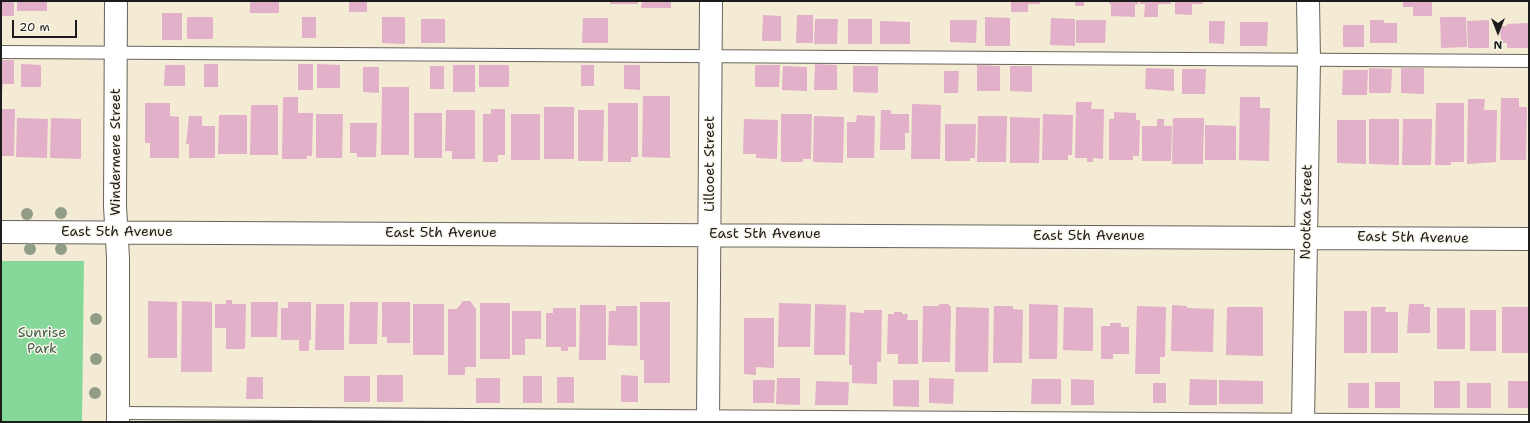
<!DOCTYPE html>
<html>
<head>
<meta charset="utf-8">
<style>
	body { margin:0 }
	#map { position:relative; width:1530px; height:423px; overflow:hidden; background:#f4ebd4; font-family:"Shantell Sans",sans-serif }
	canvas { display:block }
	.frame { position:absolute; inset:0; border:2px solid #1c1c1c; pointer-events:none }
	.north { position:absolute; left:1478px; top:12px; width:40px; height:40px; -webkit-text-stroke:3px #fbf7ec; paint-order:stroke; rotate:180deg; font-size:11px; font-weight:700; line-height:16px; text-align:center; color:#1c1c1c }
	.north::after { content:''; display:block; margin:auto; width:14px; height:18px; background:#1c1c1c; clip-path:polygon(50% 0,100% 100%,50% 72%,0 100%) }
	.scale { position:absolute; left:12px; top:20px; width:65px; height:18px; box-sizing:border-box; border:2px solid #1c1c1c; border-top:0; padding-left:5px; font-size:12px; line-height:14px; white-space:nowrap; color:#1c1c1c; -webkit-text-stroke:3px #fbf7ec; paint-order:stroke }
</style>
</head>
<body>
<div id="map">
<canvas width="1530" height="423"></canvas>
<div class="frame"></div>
<div class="north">N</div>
<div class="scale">20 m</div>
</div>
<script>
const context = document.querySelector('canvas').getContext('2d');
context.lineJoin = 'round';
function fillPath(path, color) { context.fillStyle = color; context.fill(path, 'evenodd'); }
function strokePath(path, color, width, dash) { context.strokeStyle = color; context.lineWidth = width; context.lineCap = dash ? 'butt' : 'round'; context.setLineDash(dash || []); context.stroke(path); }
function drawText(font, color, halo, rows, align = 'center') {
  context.font = font + ' "Shantell Sans",sans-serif'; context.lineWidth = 3; context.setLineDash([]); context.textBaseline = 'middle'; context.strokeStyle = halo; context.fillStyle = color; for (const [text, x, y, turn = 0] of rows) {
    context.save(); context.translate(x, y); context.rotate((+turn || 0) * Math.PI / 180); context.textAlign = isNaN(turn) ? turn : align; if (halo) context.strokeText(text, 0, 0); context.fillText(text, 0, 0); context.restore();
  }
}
fillPath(new Path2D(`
	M1 261H84L82 422H1Z`), '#85d89a');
fillPath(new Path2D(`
	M1 1H14V16H1Z
	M17 1H47V11H17Z
	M250 1H279V13H250Z
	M349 1H367V12H349Z
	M610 1H638V4H610Z
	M642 1H671V8H641Z
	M1011 1H1040V4H1028V12H1011Z
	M1075 1H1084V6H1075Z
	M1109 1H1138V5L1135 4V17L1111 16V4H1109Z
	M1140 1H1171V4H1158V17H1144L1145 4H1140Z
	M1175 1H1203V4H1192V15L1175 14Z
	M1403 1H1432V16H1413V7H1403Z
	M162 13H182V40H162Z
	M763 15 781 16V41H762Z
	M797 15H813V43H796Z
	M187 17H213V39H187Z
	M302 17H316V38H302Z
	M382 17H405V44L382 43Z
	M985 17 1010 18V46H985Z
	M1440 17H1466L1467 47 1441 48Z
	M583 18H608V43H582Z
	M1051 18 1075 19V46L1050 45Z
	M421 19H445V43H421Z
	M815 19H838L837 44H814Z
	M848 19H872V44H848Z
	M950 20H977L976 43 950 42Z
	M1076 20H1106L1105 43H1076Z
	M1370 20H1384V23H1397V43H1370Z
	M1489 20V48H1468L1467 21Z
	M880 21 910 22V44H880Z
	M1209 21H1225L1224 44 1209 43Z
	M1240 22H1268L1267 46H1240Z
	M1529 23V48H1507V43H1501L1500 26H1507V24Z
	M1343 25H1364V47H1343Z
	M1 60H14V84H3L2 93H1Z
	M21 64 41 65V87H21Z
	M204 64H218V87H204Z
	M298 64H313V90H298Z
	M317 64 340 65V88H317Z
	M815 64 837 65V90H814Z
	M165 65H185V86H164Z
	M453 65H475V92H453Z
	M479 65H509V87H479Z
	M581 65H594V86H581Z
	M624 65H640V90L624 89Z
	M755 65H780L779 87H755Z
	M977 65 1000 66V91H977Z
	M430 66H444V89H430Z
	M783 66 807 67V91L782 90Z
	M853 66H878V93L853 92Z
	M1010 66H1032V92L1010 91Z
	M363 67H379V93L363 92Z
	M1146 68 1174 69V91L1145 89Z
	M1369 68 1392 69 1391 93H1369Z
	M1401 68H1424V94L1401 93Z
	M1182 69H1206L1205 94H1182Z
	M1343 70H1368L1367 95H1342Z
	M944 71H959L958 93H944Z
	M382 87H409V155H381Z
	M643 96H670V158L642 157Z
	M283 97H298V113H313L312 156H307V159H282Z
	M1240 97H1260V108H1270L1269 161 1239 160Z
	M1501 98H1519V107H1527L1526 160H1500Z
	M1468 99H1485L1484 110H1497L1496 162 1467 164Z
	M1076 102H1092L1091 109H1104L1103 159 1093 158V162H1087V158H1075Z
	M145 103H170V116L179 117V158H150V143H145Z
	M608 103H638V157H631V162H608Z
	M1436 103H1464V162H1451V165H1435Z
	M912 104 941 105 940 159H911Z
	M251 105H278V155H250Z
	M544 107H574V159H544Z
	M1 109H15L14 156H1Z
	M491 109H505V155H498V162H483V114H491Z
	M446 110H475V159H452V151H445Z
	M578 110H604L603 161H578Z
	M881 110H891V114H909V133H905V150H880Z
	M1114 112 1136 113V120H1140L1139 156H1133V160H1109V119H1114Z
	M414 113H442V158H414Z
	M316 114H343L342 158H316Z
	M511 114H540V160H511Z
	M781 114H812L811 159H803V162H781Z
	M1043 114 1073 115 1072 155H1068V160H1042Z
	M219 115H247V154H218Z
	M857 115 875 116 874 158H847V122H856Z
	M189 116H202V126H215V158H189V144H186Z
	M814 116 844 117 843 163 813 162Z
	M978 116H1007L1006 162H977Z
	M1010 117 1040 118 1039 163H1010Z
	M17 118 48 119 47 158 16 157Z
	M51 118 81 119V159L50 158Z
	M1173 118H1204L1203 164H1172Z
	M744 119 778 120 777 159 756 158V154H743Z
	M1157 119H1164V126H1172L1171 161H1142V126H1157Z
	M1369 119H1399V165L1369 164Z
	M1403 119H1432L1431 165H1402Z
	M1337 120H1366V164L1337 163Z
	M350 123H377L376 157H357V153H350Z
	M945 124H976L975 158H970V161H945Z
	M1205 125 1236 126V160H1205Z
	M226 300H232V304H246L245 349H226V328H215V304H226Z
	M148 301 177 302V358H148Z
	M182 301 212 302V372H181Z
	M463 301H470L476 309V367H465V375H448V309H457Z
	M251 302H278L277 337H251Z
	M288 302H311V340H309V351H299V340H281V308H288Z
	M350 302H378L377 344H349Z
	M382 302H410V343H387V337H382Z
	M640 302H670V383H644V360H640Z
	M480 303H510V359H480Z
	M779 303 811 304 810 347H778Z
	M316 304H344V350H315Z
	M413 304H444V355H413Z
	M815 304 846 305 845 355H814Z
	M939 304H949V306H951L950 362H922L923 306H939Z
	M1029 304 1058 305 1057 359H1029Z
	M1409 304H1424V307H1430V333H1407Z
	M580 305H606V360H579Z
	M1172 305 1187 306V308L1214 309 1213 352 1171 351Z
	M616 306H637V346L608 345 609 311H616Z
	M994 306H1013V309L1023 310 1022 363H993Z
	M1137 306 1166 307 1165 357H1160V374H1135Z
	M956 307 989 308 988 372H955Z
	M1064 307 1093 308V351L1063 350Z
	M1227 307H1263V356L1226 355Z
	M1371 307H1386L1385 312H1398V353H1371Z
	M1502 307H1529V353H1502Z
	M553 308H576V347H568V351H561V347H546V313H553Z
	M1437 308H1465V349H1437Z
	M864 310H882L881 362H877V384L852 383V365H849L850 312 864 313Z
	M1470 310H1496V351H1470Z
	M512 311H541V339H525V355H512Z
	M1344 311H1367V353H1344Z
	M894 312H902V314H908L907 320H918V364H898V354H887L888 314H894Z
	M744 318H774V368L756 367V375L744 374Z
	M1110 323H1121V327H1129V354H1113V359H1101V326H1110Z
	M377 375H403V402H377Z
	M621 375 638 376V402H621Z
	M344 376H370V402H344Z
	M523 376H542V403H523Z
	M247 377H263V399H246Z
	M557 377H574V403H557Z
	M476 378H500V403H476Z
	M777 378H800V405L776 404Z
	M929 378 954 379 953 404 929 403Z
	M1032 379H1061V404H1031Z
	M1071 379 1094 380V405H1071Z
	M1190 379 1217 380V405H1189Z
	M753 380H775L774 403H753Z
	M893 380H919V407L893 406Z
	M1219 380 1263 381V404H1219Z
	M816 381 849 382 848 405H815Z
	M1434 381H1460V408H1434Z
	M1508 381H1529V408H1508Z
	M1375 382H1400V408H1375Z
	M1153 383H1166V403H1153Z
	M1348 383H1369V408H1348Z
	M1467 383H1491V408H1467Z`), '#e2b0c8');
const service = new Path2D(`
	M1 52 1529 61
	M118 413 1529 421`);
const minor = new Path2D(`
	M116 1 115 206 118 258V422
	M1 232 1529 239
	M708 422 711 1
	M1303 422 1309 60 1308 1`);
strokePath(service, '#68645c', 14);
strokePath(minor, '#68645c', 24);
strokePath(service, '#fff', 12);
strokePath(minor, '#fff', 22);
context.fillStyle = '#929d87';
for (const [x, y] of [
	[61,213],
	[27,214],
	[30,249],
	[61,249],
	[96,319],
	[96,359],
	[95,393]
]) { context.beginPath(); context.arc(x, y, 6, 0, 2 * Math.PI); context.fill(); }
drawText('14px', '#1c1c1c', '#fbf7ec', [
	["Windermere Street",116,152,-90],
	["Lillooet Street",710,164,-90],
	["Nootka Street",1307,212,-89],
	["East 5th Avenue",117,232],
	["East 5th Avenue",441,233],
	["East 5th Avenue",765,234],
	["East 5th Avenue",1089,236],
	["East 5th Avenue",1413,238,1]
]);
drawText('14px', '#415e48', '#fbf7ec', [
	["Sunrise",42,333],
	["Park",42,349]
]);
</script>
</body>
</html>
